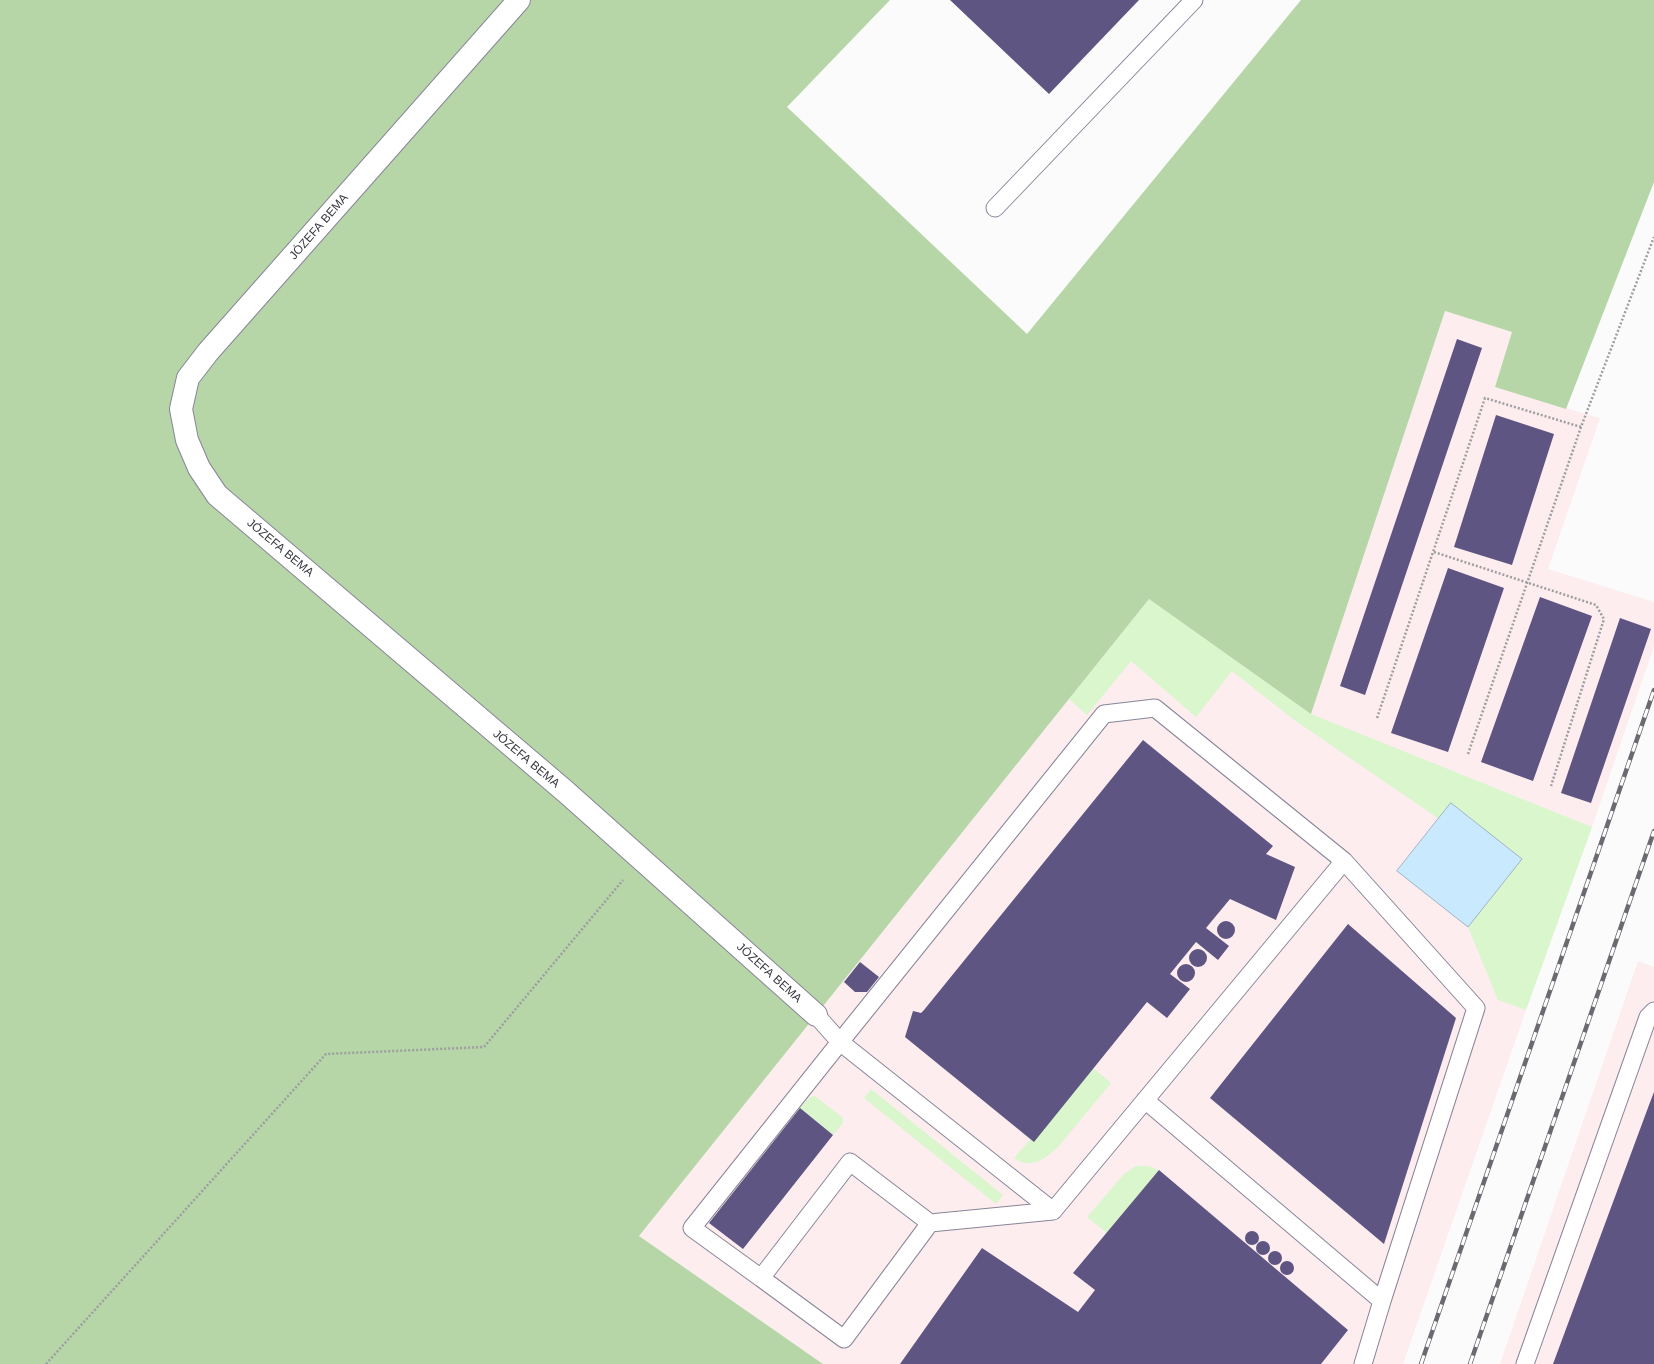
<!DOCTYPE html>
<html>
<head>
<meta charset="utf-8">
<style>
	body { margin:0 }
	canvas { display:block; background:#fbfbfb }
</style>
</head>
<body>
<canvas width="1654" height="1364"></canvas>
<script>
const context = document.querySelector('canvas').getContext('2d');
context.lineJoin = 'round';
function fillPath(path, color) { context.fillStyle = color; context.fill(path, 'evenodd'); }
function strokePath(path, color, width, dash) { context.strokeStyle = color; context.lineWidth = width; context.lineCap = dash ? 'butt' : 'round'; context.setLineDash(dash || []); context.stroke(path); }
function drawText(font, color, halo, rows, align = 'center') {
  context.font = font + ' Helvetica,sans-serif'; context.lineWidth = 4; context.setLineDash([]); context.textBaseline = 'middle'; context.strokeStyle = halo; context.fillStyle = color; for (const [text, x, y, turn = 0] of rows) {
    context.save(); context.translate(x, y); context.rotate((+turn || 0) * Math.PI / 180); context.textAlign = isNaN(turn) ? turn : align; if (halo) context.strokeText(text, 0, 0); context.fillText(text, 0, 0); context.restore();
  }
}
fillPath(new Path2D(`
	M1445 311 1512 332 1495 387 1600 418 1548 569 1654 602V646L1592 827 1526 1010 1403 1364H823L639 1236 1149 599 1311 713Z
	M1638 961 1654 967V1364H1500Z`), '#fdedef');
fillPath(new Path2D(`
	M1149 599 1311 714 1592 827 1526 1010 1498 1000 1468 927 1522 859 1451 803 1439 819 1293 719 1232 671 1196 717 1131 661 1087 715 1069 699Z
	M1093 1068 1111 1083 1057 1148C1045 1159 1029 1170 1014 1158Z
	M871 1089 1003 1195 996 1204 864 1098Z
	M815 1096 843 1118V1123L833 1135 800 1108 810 1097Z
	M1136 1166H1148L1159 1170 1107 1233 1087 1217 1124 1174Z`), '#daf6cd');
fillPath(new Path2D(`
	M0 0H890L787 107 1027 334 1301 0H1654V182L1566 409 1495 387 1512 332 1445 311 1311 714 1149 599 639 1236 823 1364H0Z`), '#b6d6a7');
const water = new Path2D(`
	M1451 803 1522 859 1468 927 1397 871Z`);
fillPath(water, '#c9eafe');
strokePath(water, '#9eb4c5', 1);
fillPath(new Path2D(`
	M950 0H1139L1049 94Z
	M1457 339 1482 348 1365 695 1340 686Z
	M1496 415 1554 434 1512 565 1454 547Z
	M1448 568 1504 588 1448 752 1391 733Z
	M1540 597 1592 616 1533 781 1481 762Z
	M1620 618 1651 629 1591 803 1561 793Z
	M1143 740 1273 846 1266 854 1295 867 1276 920 1230 899 1206 928 1229 946 1218 960 1196 942 1170 974 1190 989 1167 1018 1147 1002 1034 1142 905 1037 913 1011 921 1013 924 1010Z
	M1217 930a9 9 0 1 1 18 0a9 9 0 1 1-18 0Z
	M1348 924 1456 1018 1384 1244 1210 1098Z
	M1189 958a9 9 0 1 1 18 0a9 9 0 1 1-18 0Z
	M860 962 879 977 867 992H855L844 982Z
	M1177 973a9 9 0 1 1 18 0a9 9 0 1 1-18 0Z
	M1654 1092V1364H1553L1649 1105Z
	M800 1108 833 1135 743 1249 709 1223Z
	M1159 1170 1348 1330 1321 1364H900L982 1248 1078 1312 1095 1290 1073 1273Z
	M1245 1238a7 7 0 1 1 14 0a7 7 0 1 1-14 0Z
	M1256 1248a7 7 0 1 1 14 0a7 7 0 1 1-14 0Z
	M1268 1258a7 7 0 1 1 14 0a7 7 0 1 1-14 0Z
	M1280 1268a7 7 0 1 1 14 0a7 7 0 1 1-14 0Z`), '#5e5582');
const lane = new Path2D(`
	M995 208 1194 0
	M816 1015 840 1042 1104 714 1155 708 1344 861 1053 1211 930 1223 850 1162 761 1278 844 1339 930 1223
	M1145 1100 1382 1301 1476 1008 1344 861
	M761 1278 692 1228 840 1042 1053 1211
	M1363 1364 1382 1301
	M1525 1364 1648 1017 1654 1011`);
const street = new Path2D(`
	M519 0 208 352 188 378 181 409 187 440 199 468 217 495 566 792 816 1015`);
strokePath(lane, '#888599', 19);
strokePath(street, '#888599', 24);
strokePath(new Path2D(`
	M1434 552 1596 605 1604 619 1551 786
	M1377 718 1485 398 1581 427
	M1468 754 1581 427 1654 237
	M46 1364 326 1054 484 1047 623 880`), '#9e9da2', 2.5, [2, 2]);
strokePath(lane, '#fff', 17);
strokePath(street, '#fff', 22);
const rail = new Path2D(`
	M1421 1364 1654 690
	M1470 1364 1654 831`);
strokePath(rail, '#6b6a71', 4.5);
strokePath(rail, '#fff', 3, [9]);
drawText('12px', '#393740', '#fff', [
	["JÓZEFA BEMA",319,227,-49],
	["JÓZEFA BEMA",280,548,40],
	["JÓZEFA BEMA",526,759,40],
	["JÓZEFA BEMA",769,973,42]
]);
</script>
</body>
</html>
